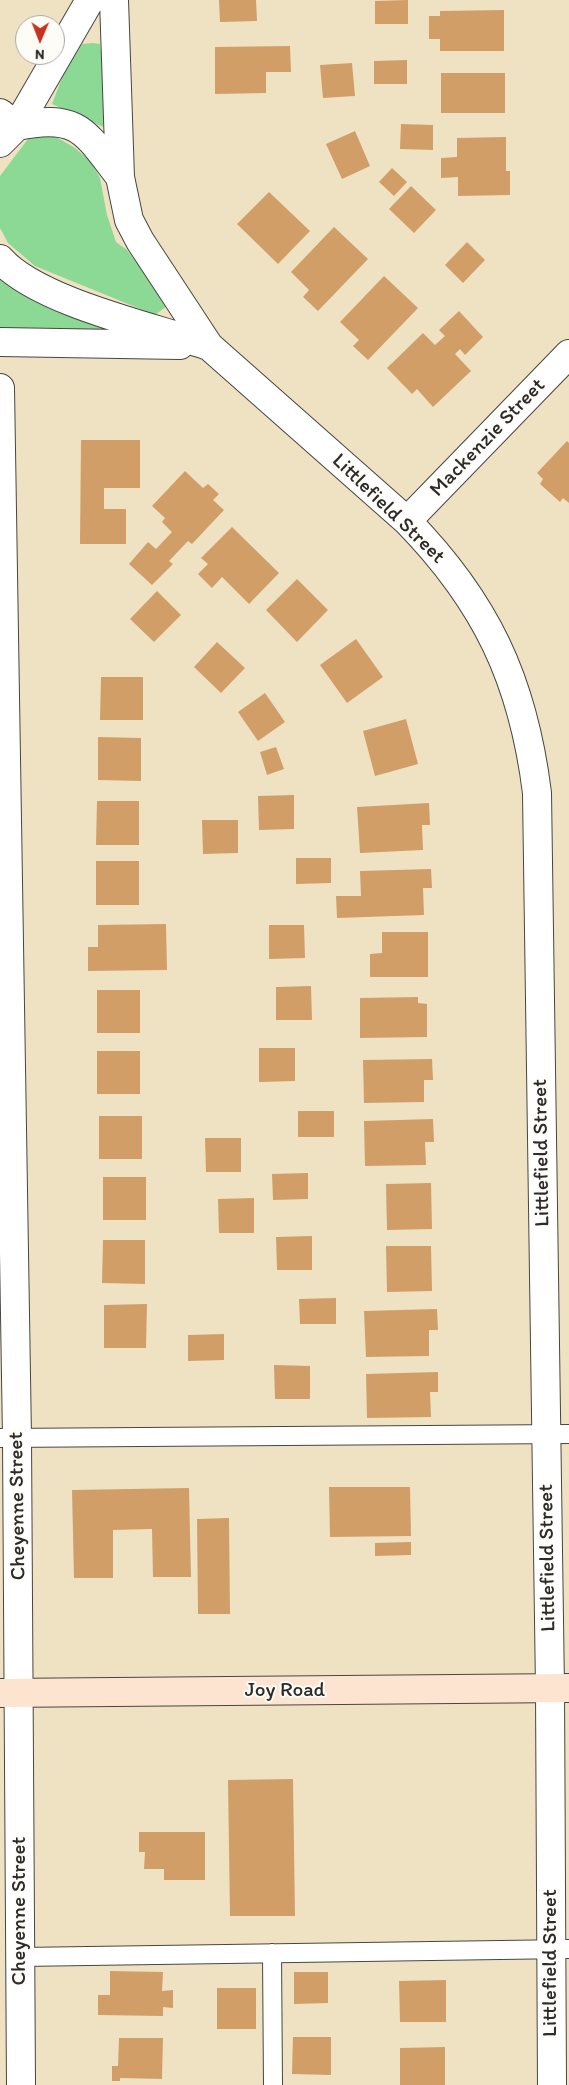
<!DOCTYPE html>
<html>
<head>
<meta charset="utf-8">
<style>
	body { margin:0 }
	#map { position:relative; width:569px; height:2085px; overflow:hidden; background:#efe2c3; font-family:Itim,sans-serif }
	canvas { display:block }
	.north { position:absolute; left:15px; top:15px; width:50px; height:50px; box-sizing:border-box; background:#fdfcf7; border:1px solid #a9a8a5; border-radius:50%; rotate:181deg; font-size:14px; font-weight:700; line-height:20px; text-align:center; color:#2b2b2b }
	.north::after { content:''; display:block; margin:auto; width:18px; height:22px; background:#c8321e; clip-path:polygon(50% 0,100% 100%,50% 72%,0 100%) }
</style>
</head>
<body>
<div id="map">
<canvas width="569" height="2085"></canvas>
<div class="north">N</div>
</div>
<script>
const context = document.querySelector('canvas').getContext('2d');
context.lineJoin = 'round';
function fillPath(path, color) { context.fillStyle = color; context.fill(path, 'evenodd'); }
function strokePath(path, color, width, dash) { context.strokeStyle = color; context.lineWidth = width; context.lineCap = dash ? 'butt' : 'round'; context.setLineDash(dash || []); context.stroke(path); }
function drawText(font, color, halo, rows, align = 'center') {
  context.font = font + ' Itim,sans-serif'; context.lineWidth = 4; context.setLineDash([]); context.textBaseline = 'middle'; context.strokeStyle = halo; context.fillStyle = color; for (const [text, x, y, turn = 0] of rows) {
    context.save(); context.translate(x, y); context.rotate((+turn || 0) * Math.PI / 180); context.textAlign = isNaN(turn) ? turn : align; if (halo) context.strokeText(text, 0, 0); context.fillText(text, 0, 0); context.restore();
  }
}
fillPath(new Path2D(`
	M93 43 100 44 102 60 103 86 110 110 108 129 52 104 63 75 82 44Z
	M53 135 75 148 91 162 100 178 107 215 116 242 127 250 146 275 168 297 167 306 155 315 35 266 8 243 0 228V176L28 139Z
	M0 274 48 304 105 329 102 333H0Z`), '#8cd895');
fillPath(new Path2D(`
	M219 0H256L257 21 220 22Z
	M408 0V24H375V1Z
	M504 10V51H440V39H429V16H440V11Z
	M290 46 291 72H266V93L215 94V47Z
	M407 60V84H374V61Z
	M352 63 355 96 323 98 320 65Z
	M441 73H505V113H441Z
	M401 124 433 125V150L400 149Z
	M355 131 370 166 342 179 326 144Z
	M506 137V171H510V195L458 196V177L441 178V158L457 157V138Z
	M392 168 407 182 394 196 379 182Z
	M411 186 436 210 414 233 389 209Z
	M269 192 310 231 278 264 237 224Z
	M334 227 368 259 318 311 303 297 309 290 291 272Z
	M467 242 485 260 463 283 445 265Z
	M384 276 418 308 368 360 353 346 359 340 340 322Z
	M459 311 483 337 465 355 460 349 455 354 471 371 433 407 417 389 412 394 387 368 423 333 435 345 445 336 439 330Z
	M81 440H140V488H104V509H126V544H80Z
	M567 441 569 443V503L563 498 560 502 540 484 543 479 537 473Z
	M185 471 203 488 208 484 219 494 213 500 224 510 192 544 188 541 169 561 173 564 152 585 129 564 148 542 156 549 172 532 162 522 165 518 152 506Z
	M232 527 279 573 249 604 222 577 212 588 198 574 208 564 201 558Z
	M297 579 328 610 297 642 266 610Z
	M157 591 181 615 154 642 130 619Z
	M356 639 383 677 347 703 320 665Z
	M217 642 245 668 221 693 194 667Z
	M101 677H143V720H100Z
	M265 693 285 722 258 741 238 712Z
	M406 719 418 764 375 776 363 731Z
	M98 737 141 738V781L98 780Z
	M276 747 284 769 267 775 260 752Z
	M294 795V829L259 830 258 796Z
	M97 801H139V845H96Z
	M429 803 430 825H422L423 850 360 853 357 807Z
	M202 820H238V853L203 854Z
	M296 858H331V883L296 884Z
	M96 861H139V905H96Z
	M431 869 432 888H423L424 915 337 918 336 896H361L360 871Z
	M166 924 167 970 88 971V947H98V925Z
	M269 925H304L305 958 269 959Z
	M382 932H428V977H370V954L382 953Z
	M311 986 312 1020H276V987Z
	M97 990H140V1033H97Z
	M418 997V1003L427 1004V1037L360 1038V998Z
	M259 1048H295V1081L259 1082Z
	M97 1051H140V1094H97Z
	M432 1059 433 1080H424V1102L364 1103 363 1060Z
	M298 1111H334V1137H298Z
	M99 1116H142V1159H99Z
	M433 1119 434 1142H425L426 1165 365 1166 364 1121Z
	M205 1138H241V1172H206Z
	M308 1173V1199L273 1200 272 1174Z
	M103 1177H146V1220H103Z
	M431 1183 432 1229 387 1230 386 1184Z
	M254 1198V1233H219L218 1199Z
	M312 1236V1270H277L276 1237Z
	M103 1240H145V1284L102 1283Z
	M386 1246H431L432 1291 387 1292Z
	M336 1298V1324H300L299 1299Z
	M147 1304 146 1348H104V1305Z
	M437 1309 438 1330H429V1356L366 1357 364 1311Z
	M224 1334V1360L188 1361V1335Z
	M274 1365 310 1366V1399H275Z
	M438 1372V1392H430L431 1417 367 1418 366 1374Z
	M329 1487H410L411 1536 330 1537Z
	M189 1488 191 1577H153L152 1529 113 1530V1578H74L72 1490Z
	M229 1518 230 1614H198L197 1519Z
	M411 1542V1555L375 1556V1543Z
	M293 1779 295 1916H230L228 1780Z
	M139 1832H205V1880H164V1869H144L145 1852H139Z
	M110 1971 163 1972 162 1991 173 1990V2008L163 2007V2016L98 2015V1995H110Z
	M294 1972H328V2003L294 2004Z
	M446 1980V2022H400L399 1981Z
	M217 1988H256V2029H217Z
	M293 2037H331V2075L292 2074Z
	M119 2038H163L162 2079 120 2078V2081H112V2066H118Z
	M445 2047V2085H400V2048Z`), '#d19e68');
const lane = new Path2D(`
	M0 1438 569 1434
	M272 1953 273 2085
	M20 1957 569 1949`);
const street = new Path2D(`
	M114 0 120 177 129 220 140 241 209 346 407 521C486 602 523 680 537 793L550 1688 552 2085
	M0 113 17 126C79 113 85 132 120 177
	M0 143 17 126 90 0
	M0 259C38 302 154 327 209 346
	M0 342 180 345
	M0 388 17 1438 21 2085
	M407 521 569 354`);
const secondary = new Path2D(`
	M0 1693 569 1688`);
strokePath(lane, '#484642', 20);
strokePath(street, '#484642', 30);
strokePath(secondary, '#484642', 30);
strokePath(lane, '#fff', 18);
strokePath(street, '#fff', 28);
strokePath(secondary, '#fde4d0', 28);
drawText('21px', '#2b2b2b', '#fdfcf7', [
	["Mackenzie Street",488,438,-46],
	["Littlefield Street",388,509,44],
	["Littlefield Street",542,1153,-91],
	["Cheyenne Street",18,1506,-91],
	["Littlefield Street",548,1558,-91],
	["Joy Road",285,1691],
	["Cheyenne Street",20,1911,-90],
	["Littlefield Street",551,1963,-90]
]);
</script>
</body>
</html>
